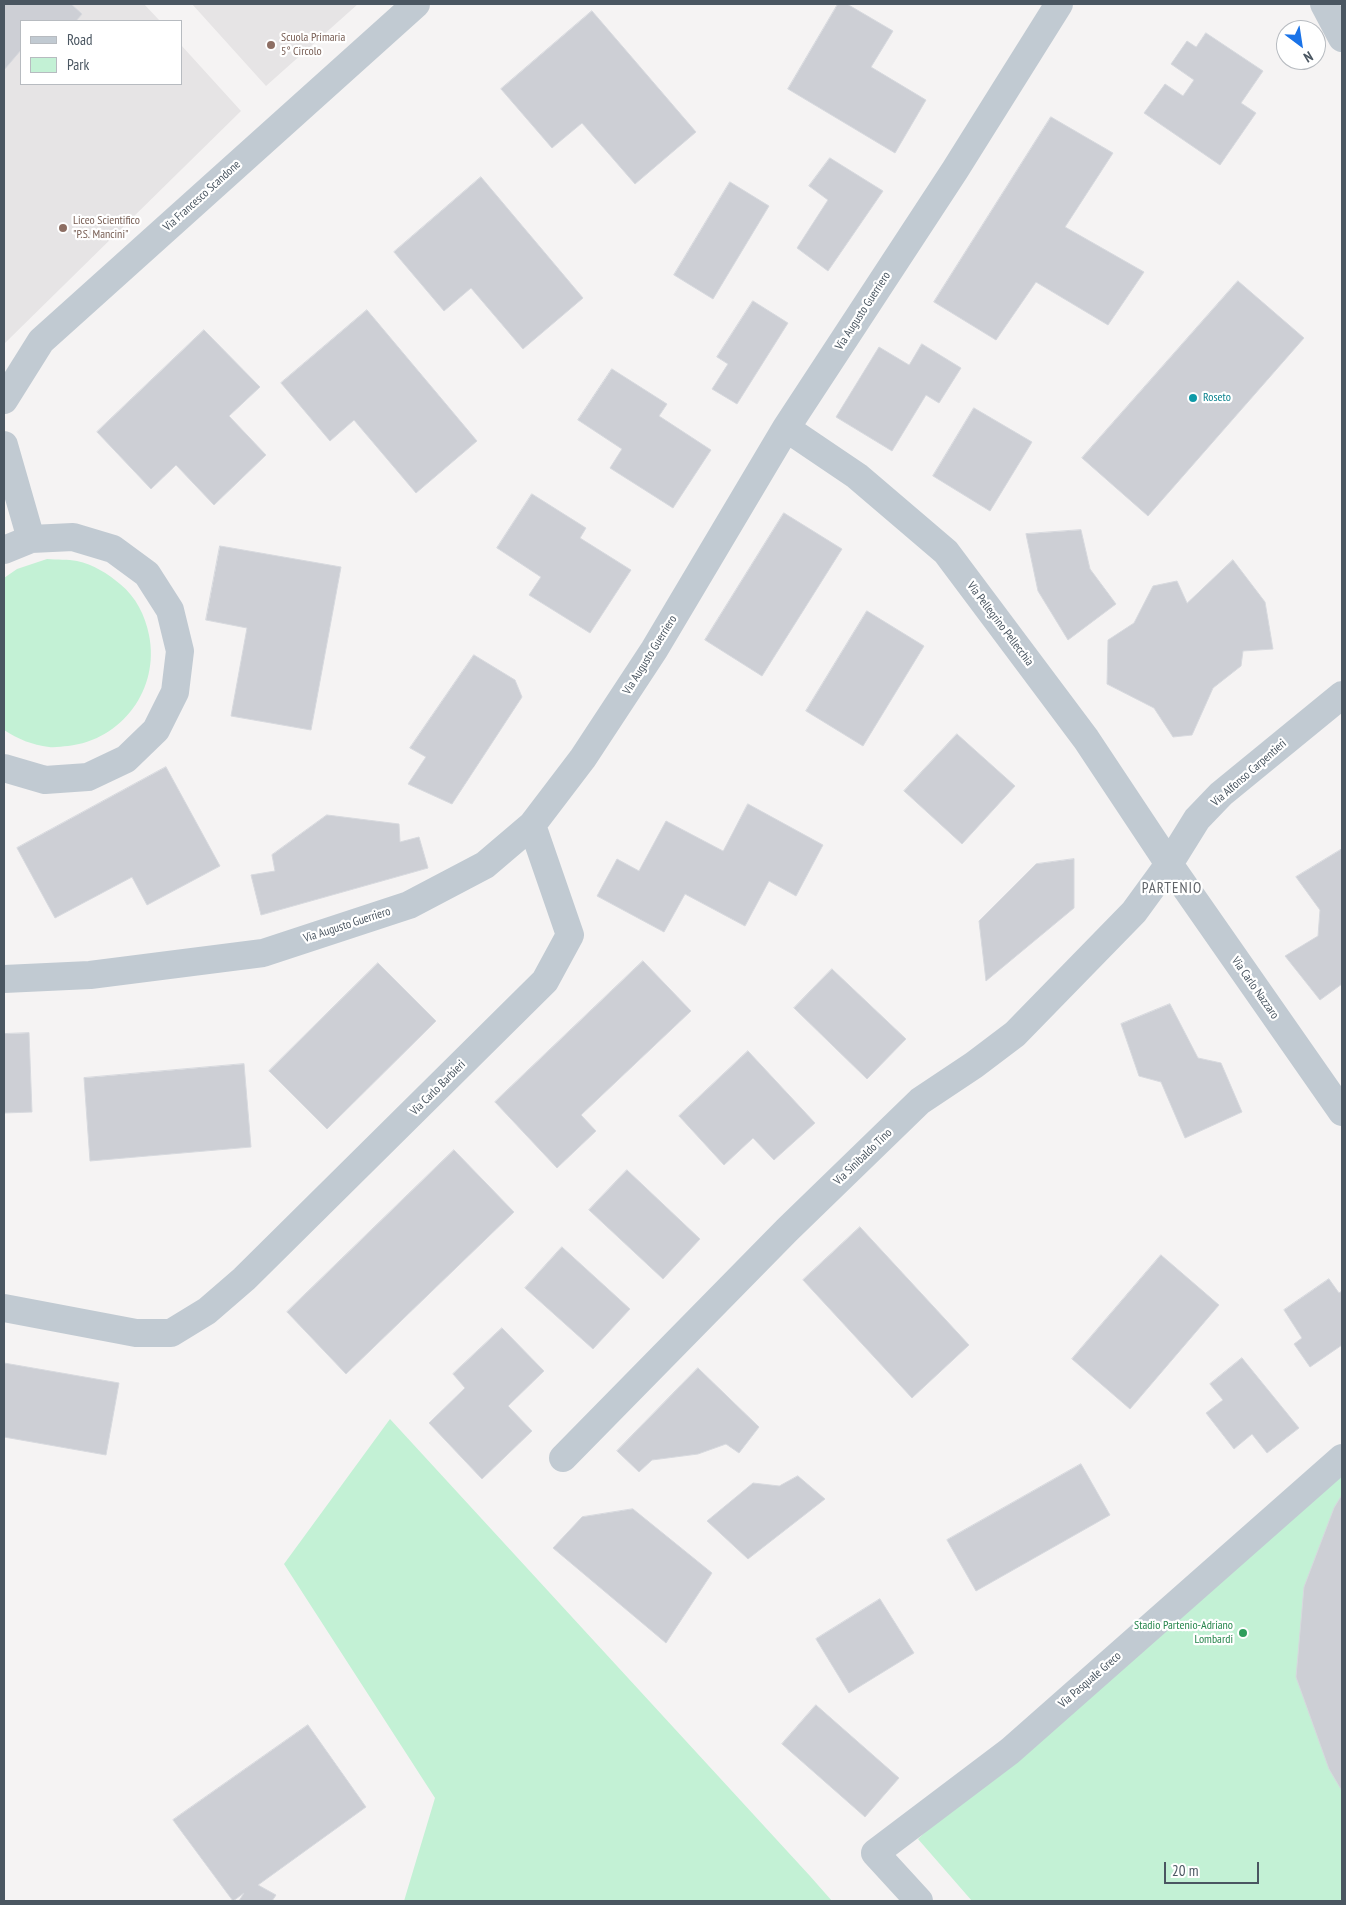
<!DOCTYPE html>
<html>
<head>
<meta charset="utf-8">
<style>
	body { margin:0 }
	#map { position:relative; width:1346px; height:1905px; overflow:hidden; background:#f5f3f3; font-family:"PT Sans Narrow",sans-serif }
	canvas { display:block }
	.frame { position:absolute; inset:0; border:5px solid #4a5661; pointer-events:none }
	.legend { position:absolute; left:20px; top:20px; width:162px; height:65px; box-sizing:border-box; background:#fff; border:1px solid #b7bbc0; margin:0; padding:6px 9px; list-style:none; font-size:15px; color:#4a5661 }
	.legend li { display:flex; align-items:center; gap:10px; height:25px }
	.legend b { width:25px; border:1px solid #b7bbc0 }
	.north { position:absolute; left:1276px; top:20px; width:50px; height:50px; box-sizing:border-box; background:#fff; border:1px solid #b7bbc0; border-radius:50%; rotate:149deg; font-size:14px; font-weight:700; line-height:20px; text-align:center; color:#4a5661 }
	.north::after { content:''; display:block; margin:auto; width:18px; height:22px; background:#1a73e8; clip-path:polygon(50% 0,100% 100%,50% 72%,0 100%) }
	.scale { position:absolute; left:1164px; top:1862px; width:95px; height:22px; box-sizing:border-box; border:2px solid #4a5661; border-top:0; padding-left:6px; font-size:15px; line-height:18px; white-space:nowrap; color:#4a5661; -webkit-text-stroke:4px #fff; paint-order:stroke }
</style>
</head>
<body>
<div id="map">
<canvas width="1346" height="1905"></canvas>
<div class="frame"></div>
<ul class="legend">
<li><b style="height:6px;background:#c1cad2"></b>Road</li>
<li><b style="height:14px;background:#c3f1d5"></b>Park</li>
</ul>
<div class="north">N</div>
<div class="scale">20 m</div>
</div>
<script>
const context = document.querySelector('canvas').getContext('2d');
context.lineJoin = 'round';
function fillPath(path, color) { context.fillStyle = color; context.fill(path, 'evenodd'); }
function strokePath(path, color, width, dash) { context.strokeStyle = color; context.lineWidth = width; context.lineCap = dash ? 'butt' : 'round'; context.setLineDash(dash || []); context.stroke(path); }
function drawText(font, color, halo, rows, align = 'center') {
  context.font = font + ' "PT Sans Narrow",sans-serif'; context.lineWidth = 4.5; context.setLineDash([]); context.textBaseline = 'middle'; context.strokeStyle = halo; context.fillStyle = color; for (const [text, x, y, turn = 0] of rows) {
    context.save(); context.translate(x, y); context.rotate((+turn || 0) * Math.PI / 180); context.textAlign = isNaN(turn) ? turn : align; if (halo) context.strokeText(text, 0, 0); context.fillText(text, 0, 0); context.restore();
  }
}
fillPath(new Path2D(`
	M4 4H144L160 21H21V84H181V45L241 111 4 344Z
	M192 4H358L266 86Z`), '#e6e4e5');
fillPath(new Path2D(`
	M47 559C57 560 68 559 77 561 93 564 108 574 120 584 136 597 145 615 149 635 160 689 122 740 68 746 62 746 55 748 49 747 32 745 18 739 4 730V578L17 569Z
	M390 1419 810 1876 832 1901H404L435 1798 284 1564Z
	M1342 1458V1901H972L918 1839 1010 1751Z`), '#c3f1d5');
const building = new Path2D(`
	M4 4H71L82 14 76 21H21V50L4 70Z
	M838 4H847L893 31 871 67 926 100 895 153 788 89Z
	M592 11 696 132 635 184 582 123 552 148 501 89Z
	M1206 33 1263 71 1241 103 1256 113 1220 165 1144 113 1165 84 1183 96 1194 80 1171 64 1187 41 1196 47Z
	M1051 117 1113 153 1065 227 1144 272 1108 325 1036 282 996 340 934 302Z
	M830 158 883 191 828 271 797 248 828 200 809 186Z
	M481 177 583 298 523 349 471 288 444 311 394 252Z
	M730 182 769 206 713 299 674 275Z
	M1238 281 1304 338 1148 516 1082 458Z
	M753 301 788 323 737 404 712 389 728 364 717 357Z
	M367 310 477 441 416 493 354 420 330 441 281 383Z
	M204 330 260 387 229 416 266 455 214 505 176 465 151 489 97 432Z
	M922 344 961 368 939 403 926 395 892 451 836 417 879 347 909 365Z
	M612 369 667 404 659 416 711 450 673 508 610 468 622 449 578 420Z
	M974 408 1032 442 990 511 933 476Z
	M532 494 586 528 580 538 631 570 590 633 529 595 541 577 497 548Z
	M784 513 842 549 762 676 705 640Z
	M1081 530 1090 569 1116 604 1068 640 1038 591 1026 534Z
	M220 546 341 567 311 730 231 716 247 628 206 620Z
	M1233 560 1265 602 1273 649 1243 651 1241 666 1213 688 1192 735 1173 737 1154 708 1107 684 1108 640 1134 623 1153 586 1177 581 1187 603Z
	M867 611 924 646 863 746 806 711Z
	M474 655 515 680 522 697 452 804 408 784 426 757 410 748Z
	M957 734 1015 786 962 844 904 791Z
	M166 767 220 866 147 905 132 877 55 918 17 848Z
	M748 804 823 845 796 896 769 881 745 926 685 894 664 932 597 896 617 859 639 871 666 821 723 851Z
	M327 815 399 824 400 842 419 837 428 868 261 915 251 875 275 871 272 855Z
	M1342 849V984L1320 1000 1285 956 1318 936 1320 910 1296 877Z
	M1074 859V908L986 981 979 921 1036 864Z
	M643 961 691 1011 581 1115 596 1131 557 1168 495 1102Z
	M378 963 436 1021 327 1129 269 1071Z
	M832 969 906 1039 867 1079 794 1008Z
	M1170 1004 1198 1058 1221 1063 1242 1112 1185 1138 1161 1082 1139 1076 1121 1024Z
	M29 1033 32 1112 4 1113V1034Z
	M748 1051 815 1123 774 1160 753 1138 724 1165 679 1116Z
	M244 1064 251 1147 90 1161 84 1078Z
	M454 1150 514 1212 346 1374 287 1312Z
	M627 1170 700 1239 663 1279 589 1210Z
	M860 1227 969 1345 912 1398 803 1280Z
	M562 1247 630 1309 593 1349 525 1288Z
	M1161 1255 1219 1305 1130 1409 1072 1359Z
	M1329 1279 1339 1293 1342 1291V1345L1310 1367 1294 1344 1302 1338 1284 1310Z
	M502 1328 544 1371 508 1406 532 1431 482 1479 429 1423 465 1388 453 1374Z
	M1242 1358 1299 1428 1267 1453 1252 1434 1234 1449 1206 1413 1223 1400 1210 1384Z
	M4 1363 119 1383 106 1455 4 1437Z
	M698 1368 759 1427 739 1453 726 1444 698 1454 652 1460 639 1472 617 1451Z
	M1081 1464 1110 1515 976 1591 947 1540Z
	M798 1476 825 1499 748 1559 707 1521 753 1483 779 1486Z
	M1342 1495V1791L1329 1769 1296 1677 1304 1587 1334 1508Z
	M633 1509 712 1573 666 1643 553 1548 582 1517Z
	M880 1599 914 1653 849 1693 816 1639Z
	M816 1705 899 1778 865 1817 782 1744Z
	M308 1725 366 1807 258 1885 276 1895 272 1901H239L244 1893 233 1901 173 1820Z`);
fillPath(building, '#cdcfd5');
strokePath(building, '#d7d9de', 1);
strokePath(new Path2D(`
	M1324 4 1342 38
	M4 400 41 341 416 4
	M786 428 857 476 946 552 1086 739 1169 864 1342 1112
	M4 445 31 539
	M4 550 31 539 73 537 113 549 147 574 170 610 180 651 175 692 156 730 126 759 88 777 45 780 4 768
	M4 979 90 975 263 953 409 905 485 865 532 825 583 758 654 650 786 428 955 170 1059 4
	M4 1308 136 1333H171L207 1311 244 1279 545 981 570 935 532 825
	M563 1458 787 1230 920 1101 974 1065 1015 1034 1134 912 1169 864 1197 819 1221 794 1342 695
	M919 1901 875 1853 1010 1751 1342 1458`), '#c1cad2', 28);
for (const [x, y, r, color] of [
	[271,45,5,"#8d6e63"],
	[63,228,5,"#8d6e63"],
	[1193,398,5,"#0f9aa8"],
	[1243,1633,5,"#2e9e5b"]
]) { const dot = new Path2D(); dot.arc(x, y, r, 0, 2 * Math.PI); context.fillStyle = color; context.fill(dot); strokePath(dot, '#fff', 2); }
drawText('12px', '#785e54', '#fff', [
	["Scuola Primaria",281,38],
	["5° Circolo",281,52],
	["Liceo Scientifico",73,221],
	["\"P.S. Mancini\"",73,235]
], 'left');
drawText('12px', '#4a5661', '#fff', [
	["Via Francesco Scandone",202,196,-42],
	["Via Augusto Guerriero",863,311,-57],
	["Via Pellegrino Pellecchia",1000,624,53],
	["Via Augusto Guerriero",650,655,-58],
	["Via Alfonso Carpentieri",1249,773,-41],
	["Via Augusto Guerriero",347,925,-18],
	["Via Carlo Nazzaro",1255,988,55],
	["Via Carlo Barbieri",438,1088,-45],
	["Via Sinibaldo Tino",863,1157,-44],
	["Via Pasquale Greco",1090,1680,-41]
]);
drawText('12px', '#0d838f', '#fff', [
	["Roseto",1203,398]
], 'left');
drawText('12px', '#27864d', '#fff', [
	["Stadio Partenio-Adriano",1233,1626],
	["Lombardi",1233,1640]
], 'right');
context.letterSpacing = '1px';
drawText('15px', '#5f6368', '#fff', [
	["PARTENIO",1172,889]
]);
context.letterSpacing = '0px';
</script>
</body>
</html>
